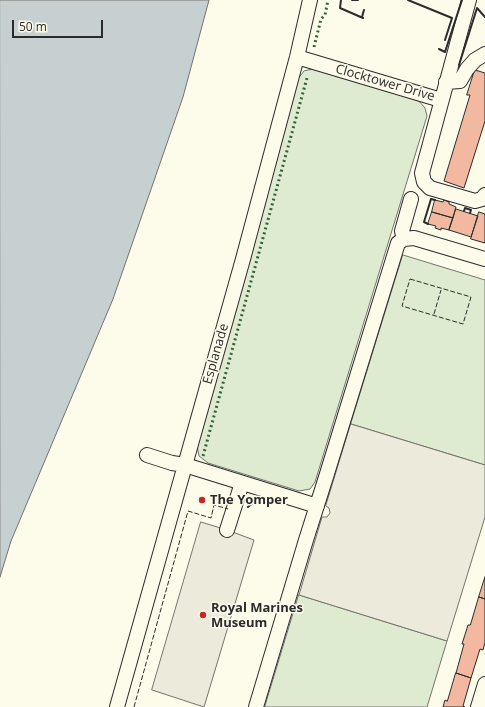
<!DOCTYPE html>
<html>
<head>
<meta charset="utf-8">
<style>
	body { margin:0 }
	#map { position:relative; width:485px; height:707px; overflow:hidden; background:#fdfbea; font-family:"Open Sans",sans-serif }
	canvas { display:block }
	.scale { position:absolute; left:12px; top:20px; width:91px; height:18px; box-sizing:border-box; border:2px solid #2b2b2b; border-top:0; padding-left:5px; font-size:12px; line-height:14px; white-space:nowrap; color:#2b2b2b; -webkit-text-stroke:3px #fdfbea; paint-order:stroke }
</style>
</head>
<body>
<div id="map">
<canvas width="485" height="707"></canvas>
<div class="scale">50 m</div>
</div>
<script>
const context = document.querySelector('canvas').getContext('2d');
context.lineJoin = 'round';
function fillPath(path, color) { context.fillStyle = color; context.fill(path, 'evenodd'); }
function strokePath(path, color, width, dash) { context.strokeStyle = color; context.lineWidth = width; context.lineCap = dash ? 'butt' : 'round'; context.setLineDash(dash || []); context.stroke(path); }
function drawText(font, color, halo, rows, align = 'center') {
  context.font = font + ' "Open Sans",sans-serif'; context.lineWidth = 3; context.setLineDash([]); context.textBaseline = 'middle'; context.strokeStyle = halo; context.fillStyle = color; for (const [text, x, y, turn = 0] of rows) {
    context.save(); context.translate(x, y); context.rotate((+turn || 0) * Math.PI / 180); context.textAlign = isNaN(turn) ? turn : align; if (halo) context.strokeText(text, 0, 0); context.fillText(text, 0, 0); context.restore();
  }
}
const green = new Path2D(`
	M315 69 418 100 425 108 427 116 315 482 310 489 299 491 208 463 199 456 197 445 297 80 304 71Z
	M403 255 485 280V465L351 424Z
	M299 595 447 641 427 707H265Z`);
fillPath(green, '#deebd1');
strokePath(green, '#74746e', 1);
const parking = new Path2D(`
	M351 424 485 465V517L447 641 299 595 322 517H327L330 513 329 508 326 506Z
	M201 522 227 530 254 540 204 707 152 690Z`);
fillPath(parking, '#eceadb');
strokePath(parking, '#74746e', 1);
const water = new Path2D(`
	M0 0H209L183 97 113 299 11 541 0 577Z`);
fillPath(water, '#c7d0d0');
strokePath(water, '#74746e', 1);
const building = new Path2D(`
	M475 70 485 73V121L464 188 444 181 470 95H467Z
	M435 200 443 202 444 200 449 202V204L456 207 453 218 432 212Z
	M456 209 478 216 471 237 449 230Z
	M432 212 453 218 449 230 441 228V230L435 228 436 226 428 224Z
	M479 212 485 214V243L471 239Z
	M485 577V599L479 597Z
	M479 597 485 599V642L483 650 480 649 471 678 456 673 464 644H462L468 625H470Z
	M456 673 471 678 463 706 465 707H443L445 700 447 701Z`);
fillPath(building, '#f2b8a0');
strokePath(building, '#2b2b2b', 1);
const minor = new Path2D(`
	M469 0 422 173 424 182 430 188 475 201 482 199 485 195
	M297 57 441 100
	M446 82 460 81 467 69 475 60 485 54
	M404 239 402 231 411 199
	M147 455 172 463 185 465 317 506
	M227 530 242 483
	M117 707 243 259 297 57 310 0
	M256 707 306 540 326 477 398 243 404 239 414 238 485 259
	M478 707 485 684`);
strokePath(minor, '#2b2b2b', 16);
strokePath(minor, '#fdfbea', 14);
strokePath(new Path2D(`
	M314 47 321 19 325 15 328 0
	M203 456 307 78`), '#34623c', 3, [2, 3]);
strokePath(new Path2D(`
	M410 279 471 297 463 324 402 306Z
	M434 314 441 290
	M134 707 188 511 211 518 214 505 228 509`), '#2b2b2b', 1, [5, 2]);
strokePath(new Path2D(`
	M341 0 340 8 363 18
	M352 0H358
	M408 0 452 18 445 40
	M362 17 364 10
	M439 49 445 52 462 0
	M459 65 477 8 485 17
	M464 211 465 208 471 210 470 213
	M428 224 424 222 431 199 435 200
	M248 507 255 501`), '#2b2b2b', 2);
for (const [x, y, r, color] of [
	[202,500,4,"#c62828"],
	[203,615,4,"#c62828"]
]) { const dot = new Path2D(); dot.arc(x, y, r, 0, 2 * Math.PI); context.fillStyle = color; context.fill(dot); strokePath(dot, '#fdfbea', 1.5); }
drawText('13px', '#2b2b2b', '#fdfbea', [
	["Clocktower Drive",385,83,16],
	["Esplanade",216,354,-74]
]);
drawText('bold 13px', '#2b2b2b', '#fdfbea', [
	["The Yomper",210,500],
	["Royal Marines",211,608],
	["Museum",211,623]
], 'left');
</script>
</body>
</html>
